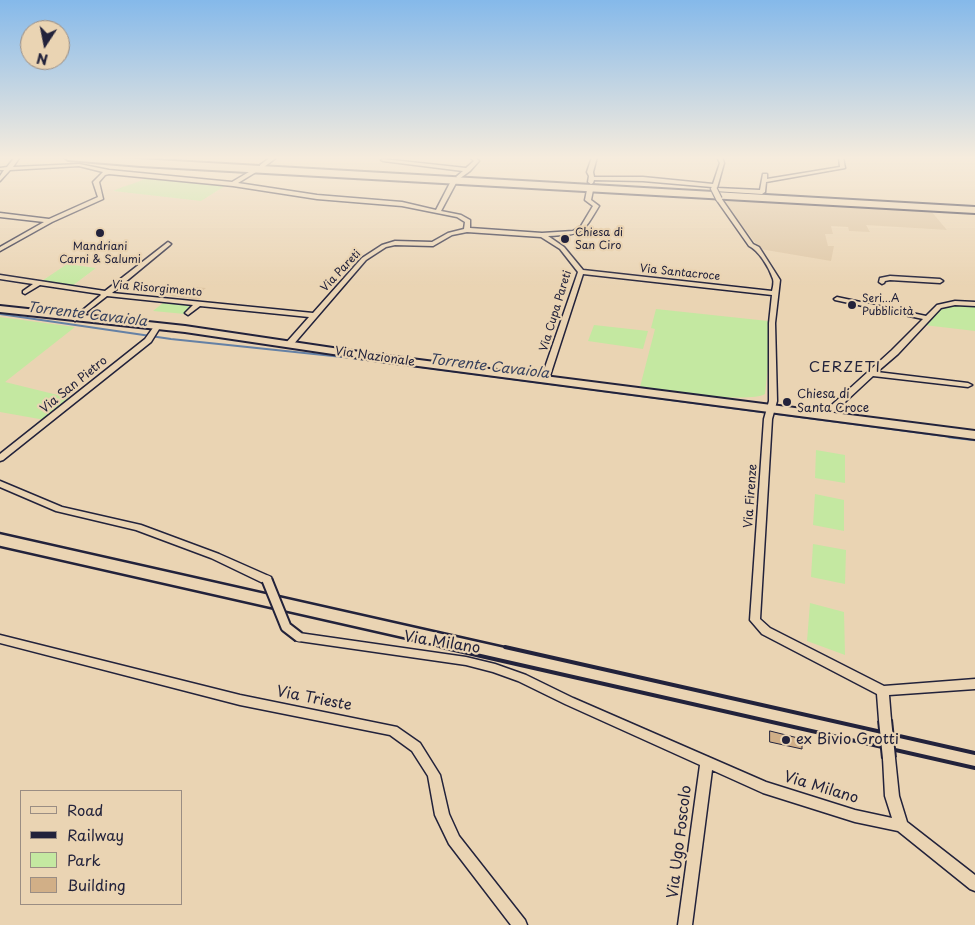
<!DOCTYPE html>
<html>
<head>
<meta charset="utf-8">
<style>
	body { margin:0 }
	#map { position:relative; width:975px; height:925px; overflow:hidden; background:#ead4b3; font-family:"Playpen Sans",sans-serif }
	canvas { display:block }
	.legend { position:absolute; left:20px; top:790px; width:162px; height:115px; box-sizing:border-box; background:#ead4b3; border:1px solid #9a8d83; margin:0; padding:6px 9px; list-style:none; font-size:15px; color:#22223b }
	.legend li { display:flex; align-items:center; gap:10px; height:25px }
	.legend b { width:25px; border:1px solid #9a8d83 }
	.north { position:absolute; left:20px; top:20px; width:50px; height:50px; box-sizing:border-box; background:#ead4b3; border:1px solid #9a8d83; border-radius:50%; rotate:191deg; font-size:14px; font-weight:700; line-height:20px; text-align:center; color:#22223b }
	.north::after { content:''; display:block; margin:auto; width:18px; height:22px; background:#22223b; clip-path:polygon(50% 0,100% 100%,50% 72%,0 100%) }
</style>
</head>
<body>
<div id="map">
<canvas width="975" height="925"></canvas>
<ul class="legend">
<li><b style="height:6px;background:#ead4b3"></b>Road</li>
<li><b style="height:6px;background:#22223b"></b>Railway</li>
<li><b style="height:14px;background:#c4e8a1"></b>Park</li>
<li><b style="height:14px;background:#d1af87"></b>Building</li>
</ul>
<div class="north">N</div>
</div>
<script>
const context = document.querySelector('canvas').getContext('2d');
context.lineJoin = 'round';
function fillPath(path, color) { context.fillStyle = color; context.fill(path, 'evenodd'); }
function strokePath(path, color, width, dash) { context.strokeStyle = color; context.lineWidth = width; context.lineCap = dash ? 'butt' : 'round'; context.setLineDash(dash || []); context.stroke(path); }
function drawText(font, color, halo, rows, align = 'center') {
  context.font = font + ' "Playpen Sans",sans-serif'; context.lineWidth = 4.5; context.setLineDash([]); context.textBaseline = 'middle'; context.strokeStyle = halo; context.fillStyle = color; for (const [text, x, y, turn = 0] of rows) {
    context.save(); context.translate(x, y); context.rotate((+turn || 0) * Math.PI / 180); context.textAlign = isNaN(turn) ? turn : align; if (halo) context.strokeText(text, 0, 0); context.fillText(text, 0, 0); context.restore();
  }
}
fillPath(new Path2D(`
	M720 197 931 211 947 230 866 225 870 232 849 231 848 227 831 226 833 234H825L828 246H834L831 261 760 249Z
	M194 287 206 288 197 295 202 296 199 300 164 295 168 291 189 292Z`), '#dec6a4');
fillPath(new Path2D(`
	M150 176 228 184 201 201 113 191C126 185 138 183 150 176Z
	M67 264 96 268 72 286 39 283Z
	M163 303 195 306 185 314 153 311Z
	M953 305H975V331L924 325 940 308Z
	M656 309 768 321 769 357 765 394C747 404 664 390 640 387L655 329 651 328Z
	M0 317 75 327 5 382 74 399 45 420 0 412Z
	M594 325 648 331 643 349 588 341Z
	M816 450 845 455V483L815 478Z
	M815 494 844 500V531L813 525Z
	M813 544 846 550 845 584 811 577Z
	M810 603 844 612 845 655 807 641Z`), '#c4e8a1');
strokePath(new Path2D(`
	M0 314 171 339 352 358 959 438`), '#6581a5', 2);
strokePath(new Path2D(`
	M949 437 975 440`), '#6581a5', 2.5);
const building = new Path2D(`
	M770 731 802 739V749L770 742Z`);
fillPath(building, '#d1af87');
strokePath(building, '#22223b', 1);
const minor = new Path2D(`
	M15 157H20L13 167 79 164 109 170 232 182 254 169 257 171 256 172 238 183 317 195 402 202 436 210 450 183 453 181 456 183 441 211 461 215 470 220V228L542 233 573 231 581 226 593 206 585 200 587 190 590 188 593 190 591 200 599 206C581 236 583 234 548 236L564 247 583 270 772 291C773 287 774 282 773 279 769 267 759 251 749 246L716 199 721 198 753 244 759 247 780 280 775 323 777 401 772 419 760 619 770 628 884 686 975 679V689L889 695 891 720 889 724 885 725 881 724 879 720 877 694 762 634 750 620 764 419 769 401V323L772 295 583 274 549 379 545 381 541 379 578 272 560 249 541 237 467 232 452 235 433 246 395 245 386 247 366 260 292 346H289L285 344 309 317 200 306 188 315 185 313 193 305 107 296 75 321 72 319 73 318 101 295 100 294 40 285 25 294 23 293V291L33 284 0 279V275L105 291 168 242 171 244 170 245 112 293 313 313 362 258 382 245 395 241 432 242 448 233 464 229 465 222 457 217 402 206 317 199 233 186 109 174 105 175 99 182 103 199 52 222 0 251V247L44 222 0 217V213L49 219 98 197 93 182 103 172 79 166 10 170 0 181V176L4 170H0V168L7 167Z
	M271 157H277L264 167H260V165Z
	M470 157H475L479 161 470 171 459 179 456 177 463 171 383 161 381 160 383 159 466 168 474 161Z
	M592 157H597L593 172 594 177H643L713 184 720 163 717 157H722L724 163 717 188 760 190 763 174H767V179L840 167 839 157H843L845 168 766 182 765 192 762 194 714 191 711 189 712 187 643 181 594 180 593 183 591 184 588 182 589 176 587 172Z
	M890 276 940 279 943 281 940 283 890 280 885 281 884 283 882 284 879 282 880 278Z
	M837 297 926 316 937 305 955 301 975 302V306L955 305 941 308 898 354 877 372 968 383 972 385 968 387 873 376 830 416H824L823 414 824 412 892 350 923 319 835 300 834 299Z
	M157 324 161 326 151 342 3 460 0 461V454L145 339 155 325Z
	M0 481 62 507 141 525 219 554 271 577 272 580 271 583H263L211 558 136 530 56 511 0 487Z
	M299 633 466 657 495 664 526 675 573 698 766 782 855 810 892 818 885 796 883 758 885 754 889 753 893 754 895 758 899 796 907 822 975 875V891L970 889 898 831 855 822 763 793 712 770 692 925H678L700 765 565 704 518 681 493 672 466 665 299 641 295 640 294 637 295 634Z
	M0 635 240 695 397 727 420 743 440 775 449 814 459 836 525 920 527 925H511L449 844 435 815 428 776 412 751 390 735 240 705 0 643Z`);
const primary = new Path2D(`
	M0 306 185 326 380 355 975 431V439L380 361 185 332 0 312Z`);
const motorway = new Path2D(`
	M64 157H104L975 207V213L141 166 68 160Z`);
strokePath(minor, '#22223b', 3);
strokePath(primary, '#22223b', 4);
strokePath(motorway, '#22223b', 4);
fillPath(minor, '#ead4b3');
fillPath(primary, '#ead4b3');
fillPath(motorway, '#ead4b3');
strokePath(new Path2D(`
	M0 533 510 648
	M0 547 446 648`), '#22223b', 2.5);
strokePath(new Path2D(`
	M441 647 975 768
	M505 647 975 753`), '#22223b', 4);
const minorBridgeFar2 = new Path2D(`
	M714 189 719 199`);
const minorBridgeFar1 = new Path2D(`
	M267 580 286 627 299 637`);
const minorBridge = new Path2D(`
	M885 720 889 758`);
strokePath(minorBridgeFar2, '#22223b', 8, []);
strokePath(minorBridgeFar1, '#22223b', 13, []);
strokePath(minorBridge, '#22223b', 16, []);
strokePath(minorBridgeFar2, '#ead4b3', 5.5);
strokePath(minorBridgeFar1, '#ead4b3', 9);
strokePath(minorBridge, '#ead4b3', 12);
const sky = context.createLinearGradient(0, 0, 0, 287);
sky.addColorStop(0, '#85b9ea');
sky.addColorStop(0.55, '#f6ecdd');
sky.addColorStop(1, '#f6ecdd00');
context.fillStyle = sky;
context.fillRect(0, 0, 975, 287);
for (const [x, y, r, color] of [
	[100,233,5,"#22223b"],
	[565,239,5,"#22223b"],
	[852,305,5,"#22223b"],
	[787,402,5,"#22223b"],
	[786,740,5,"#22223b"]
]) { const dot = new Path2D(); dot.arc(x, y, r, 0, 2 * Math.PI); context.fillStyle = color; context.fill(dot); strokePath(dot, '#ead4b3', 2); }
drawText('11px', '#22223b', '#ead4b3', [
	["Chiesa di",575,233],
	["San Ciro",575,246],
	["Mandriani",100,247,"center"],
	["Carni & Salumi",100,260,"center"],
	["Seri...A",862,299],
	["Pubblicità",862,312]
], 'left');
drawText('11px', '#22223b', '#ead4b3', [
	["Via Pareti",341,271,-47],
	["Via Santacroce",680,273,6],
	["Via Risorgimento",157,289,5],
	["Via Cupa Pareti",556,311,-73]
]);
drawText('12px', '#22223b', '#ead4b3', [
	["Via Nazionale",375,357,8],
	["Via San Pietro",74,385,-39],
	["Via Firenze",751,496,-86]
]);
drawText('12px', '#22223b', '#ead4b3', [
	["Chiesa di",797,395],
	["Santa Croce",797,409]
], 'left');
drawText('italic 14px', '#38425e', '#ead4b3', [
	["Torrente Cavaiola",87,315,7],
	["Torrente Cavaiola",489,367,7]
]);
context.letterSpacing = '1px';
drawText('15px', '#22223b', '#ead4b3', [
	["CERZETI",845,368]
]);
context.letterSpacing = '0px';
drawText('15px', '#22223b', '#ead4b3', [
	["Via Milano",442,643,9],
	["Via Trieste",314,699,11],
	["Via Milano",821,788,17],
	["Via Ugo Foscolo",680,842,-83]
]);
drawText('15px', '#22223b', '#ead4b3', [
	["ex Bivio Grotti",796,740]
], 'left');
</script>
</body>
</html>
